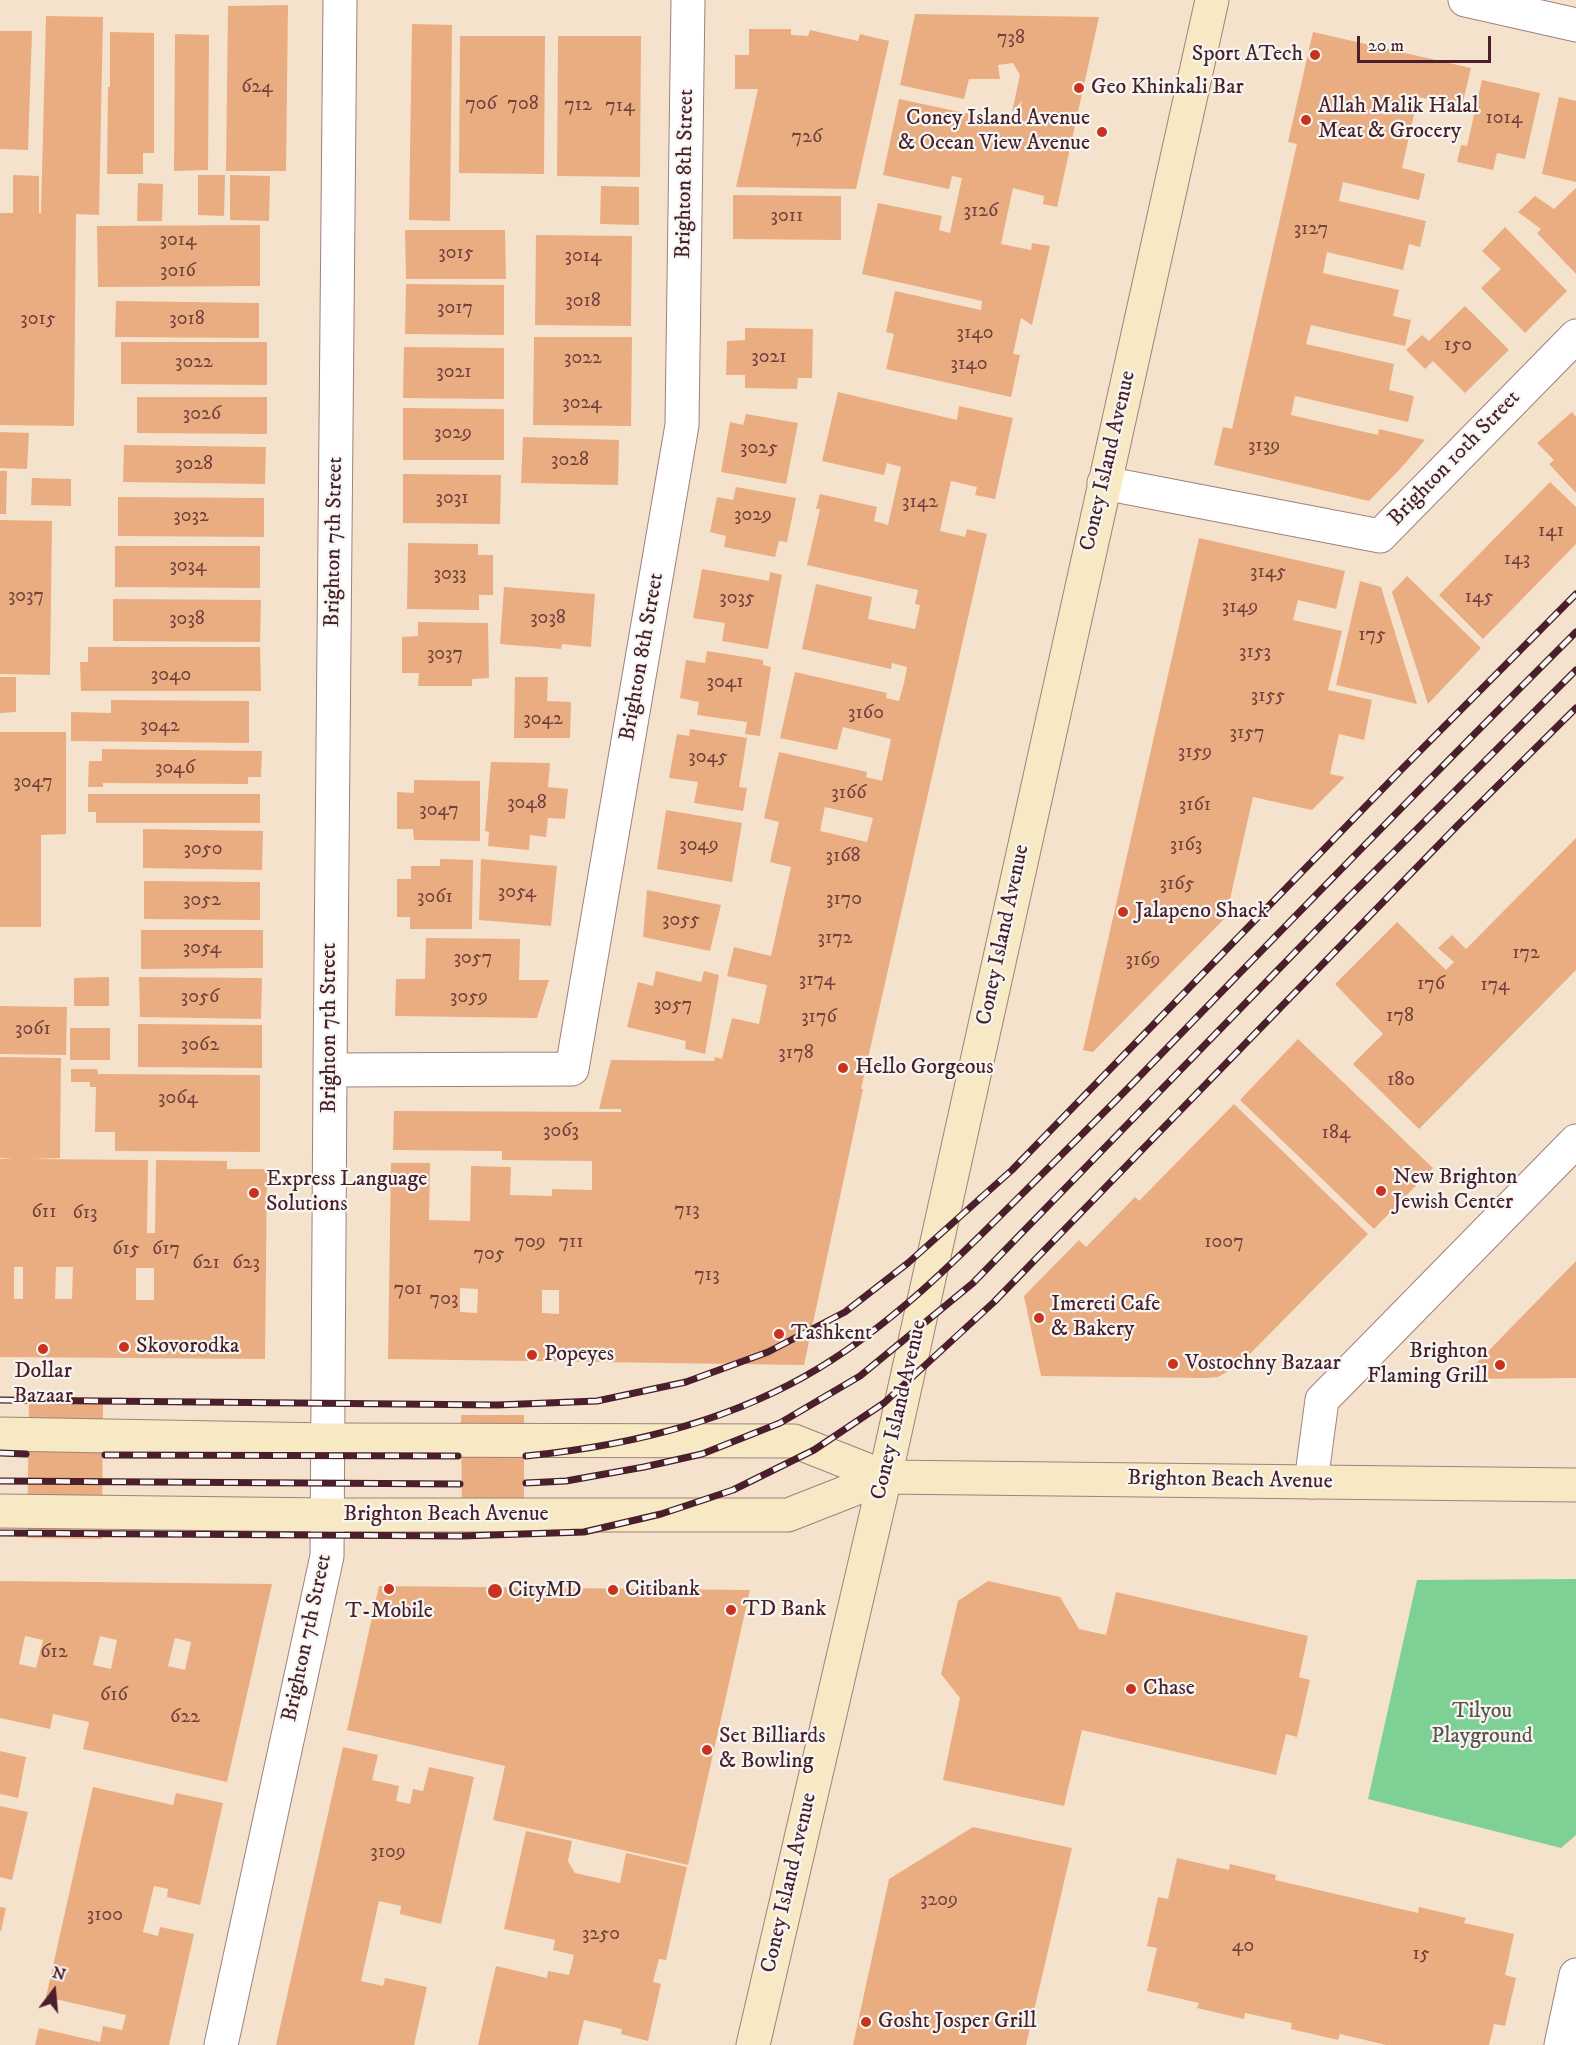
<!DOCTYPE html>
<html>
<head>
<meta charset="utf-8">
<style>
	body { margin:0 }
	#map { position:relative; width:1576px; height:2045px; overflow:hidden; background:#f5e2cd; font-family:"IM FELL DW Pica",serif }
	canvas { display:block }
	.north { position:absolute; left:24px; top:1961px; width:60px; height:60px; -webkit-text-stroke:4px #f6f6f2; paint-order:stroke; rotate:16deg; font-size:16px; font-weight:700; line-height:24px; text-align:center; color:#4a1f2b }
	.north::after { content:''; display:block; margin:auto; width:21px; height:27px; background:#4a1f2b; clip-path:polygon(50% 0,100% 100%,50% 72%,0 100%) }
	.scale { position:absolute; left:1357px; top:36px; width:134px; height:27px; box-sizing:border-box; border:3px solid #4a1f2b; border-top:0; padding-left:8px; font-size:18px; line-height:21px; white-space:nowrap; color:#4a1f2b; -webkit-text-stroke:4px #f6f6f2; paint-order:stroke }
</style>
</head>
<body>
<div id="map">
<canvas width="1576" height="2045"></canvas>
<div class="north">N</div>
<div class="scale">20 m</div>
</div>
<script>
const context = document.querySelector('canvas').getContext('2d');
context.lineJoin = 'round';
function fillPath(path, color) { context.fillStyle = color; context.fill(path, 'evenodd'); }
function strokePath(path, color, width, dash) { context.strokeStyle = color; context.lineWidth = width; context.lineCap = dash ? 'butt' : 'round'; context.setLineDash(dash || []); context.stroke(path); }
function drawText(font, color, halo, rows, align = 'center') {
  context.font = font + ' "IM FELL DW Pica",serif'; context.lineWidth = 4.5; context.setLineDash([]); context.textBaseline = 'middle'; context.strokeStyle = halo; context.fillStyle = color; for (const [text, x, y, turn = 0] of rows) {
    context.save(); context.translate(x, y); context.rotate((+turn || 0) * Math.PI / 180); context.textAlign = isNaN(turn) ? turn : align; if (halo) context.strokeText(text, 0, 0); context.fillText(text, 0, 0); context.restore();
  }
}
fillPath(new Path2D(`
	M1576 1579V1835L1561 1848 1368 1799 1417 1580Z`), '#7ed194');
fillPath(new Path2D(`
	M288 5 286 171H226L228 6Z
	M915 14 1099 17 1057 207 1043 204 1044 196 1013 188 1001 244 1031 250 1032 243 1050 246 1032 325 1021 318 1013 354 1020 355 1011 397 886 369 894 334 886 332 895 291 981 310 982 301 862 274 878 203 942 216 939 230 950 233 962 178 952 176 949 189 883 175 899 99 1017 124 1022 101 1012 112 1020 75 1013 63 998 65 1000 79H969L964 99 900 85Z
	M46 16 103 17 99 215 76 214 74 426 0 425V213H13V175L39 176V213H41Z
	M412 24 452 25 450 221 409 220Z
	M749 29H791V35L808 36 810 30 858 41 860 34 889 41 856 189 736 187 758 89H735V55H749Z
	M0 31H32L28 150 0 149Z
	M110 32 154 33V153H143V174H107L108 87H110Z
	M1313 32 1471 68 1462 106 1418 97 1402 168 1425 174 1419 200 1343 182 1339 201 1426 221 1420 247 1409 244 1403 270 1327 252 1323 273 1399 290 1393 316 1411 320 1405 346 1311 325 1306 344 1394 364 1389 390 1414 396 1408 422 1295 396 1291 415 1378 435 1379 429 1425 440 1401 468 1369 501 1214 465 1223 427 1232 429 1297 144 1288 142Z
	M175 34 209 35 208 170 174 171Z
	M460 36H545L544 174 459 173Z
	M558 36H641L640 177 557 176Z
	M1482 80 1540 93 1525 159 1497 153 1493 170 1457 162 1461 145 1467 146Z
	M1559 97 1576 101V182L1542 174Z
	M198 175H225L224 216 198 215Z
	M230 175 270 176 269 221 230 220Z
	M138 183 163 184 162 221H137Z
	M601 186 639 187V225L600 224Z
	M1576 188V274L1537 233 1541 229 1518 212 1535 196 1554 209Z
	M733 195 841 196V240L733 239Z
	M260 225V286L98 287 97 226Z
	M1505 227 1567 291 1525 333 1481 288 1501 269 1482 251Z
	M405 230H505L506 279H406Z
	M536 235 632 236 631 326 535 325Z
	M406 284 504 285V335L405 334Z
	M116 301 259 303V338L115 337Z
	M1465 306 1509 350 1465 393 1433 361 1425 369 1406 350 1422 335 1429 341Z
	M745 328 813 329 812 378H798L797 389 745 388V375H726L727 341 745 340Z
	M534 337H632L631 426 533 425Z
	M121 342H267V385L121 384Z
	M404 347 504 348V399L403 398Z
	M838 392 957 420 959 406 1013 418 995 499 975 495 977 487 951 481 940 531 965 537 967 529 987 534 861 1089H863L804 1365 388 1359 391 1163H430L429 1220 470 1221 471 1166 511 1167 510 1195 552 1196V1189L592 1190V1161L502 1160V1151L393 1150 394 1111 621 1112V1109H599L611 1060 714 1061 715 1057 722 1059 732 1018 759 1024 767 985 727 976 734 947 771 956 791 867 770 862 779 822 764 818 779 752 867 772 866 777 882 781 891 739 843 727 837 750 780 738 795 672 887 693 886 698 899 701 904 683 907 667 892 663 891 669 802 649 816 584 872 597 868 619 915 629 920 605 915 604 918 590 807 565 820 509H816L820 494 877 507 874 521 888 525 901 467 887 463 884 475 822 461ZM825 807 873 818 867 842 820 831ZM460 1288 478 1289 477 1313 460 1312ZM542 1290H559V1314L542 1313Z
	M137 397H267V434L137 433Z
	M403 408 504 409V460H403Z
	M1572 412 1576 417V493L1549 464 1554 460 1537 443Z
	M746 414 798 423 786 484 721 472 730 422 743 425Z
	M0 432 29 433 27 469 0 468Z
	M523 437 619 440 618 485 521 483Z
	M124 445 266 447 265 484 123 482Z
	M0 471H7L6 514H0Z
	M403 474 501 475 500 524 403 523Z
	M32 478 71 479V506L31 505Z
	M1550 482 1576 507V544L1483 639 1439 595Z
	M736 487 796 498 787 542 779 541 775 557 724 547 726 536 710 532 717 497 733 500Z
	M118 497 264 498V537L118 536Z
	M0 520 52 521 50 675 0 674Z
	M1199 538 1345 571 1336 609 1298 600 1293 620 1342 631 1328 690 1372 700 1364 740 1339 734 1330 774 1345 777 1312 810 1253 797 1226 917 1093 1052 1083 1050Z
	M408 543 478 544V555H493V595H479V610L407 609Z
	M115 546H260V588L115 587Z
	M702 569 769 581 770 572 782 575 768 649 722 641 725 623 693 618Z
	M1407 576 1481 648 1428 704 1392 592Z
	M1360 581 1381 587 1417 704 1336 685Z
	M504 587 595 594 591 647 562 644 561 649 500 644Z
	M113 599 261 600 260 642 113 641Z
	M418 622 488 623 489 678 472 679V686H418L419 673H402V637L418 636Z
	M88 647H260L261 691H81L80 662H88Z
	M707 651 763 660V665L771 667 760 736 745 734 747 722 697 715 699 702 680 698 686 660 705 663Z
	M0 677H16V712L0 713Z
	M515 677H548L547 701 571 702 570 738H514Z
	M111 700 249 701V743L71 741V712L111 713Z
	M690 729 747 738 739 787 747 788 743 811 694 803 698 782 669 778 677 734 689 736Z
	M0 732H66V834L41 835V927H0Z
	M102 749 262 751 261 777H248V784L103 783V787H88L89 761H102Z
	M491 762 550 763 548 787 568 789 565 819 548 818 546 837 530 835 529 850 488 846 489 832 485 831Z
	M414 780 480 781V841L414 840 413 829H397V792L414 793Z
	M88 794H260V823H96V812H88Z
	M666 810 742 823 732 882 657 869Z
	M143 829 263 831 262 870 143 868Z
	M1576 838V970L1419 1129 1353 1064 1383 1034 1335 984 1397 922 1446 970 1454 962 1438 948 1452 935 1466 949Z
	M440 859 473 860 472 929H410V917H397V879H411V866H440Z
	M481 859 557 866 551 926 479 920Z
	M144 881 260 882V920L144 919Z
	M647 890 721 905 710 951 643 937Z
	M141 930H263V968L141 969Z
	M426 938 520 939 519 980H549L537 1018 395 1016 396 979H425Z
	M656 971 701 982 704 971 719 975 705 1054 685 1049 686 1041 627 1027 638 982 653 986Z
	M109 977V1006H74V978Z
	M139 977 262 978 261 1019 140 1017Z
	M0 1006 67 1007 66 1055 0 1054Z
	M138 1024 262 1025V1068L138 1067Z
	M70 1028H110V1060H70Z
	M1298 1039 1433 1168 1374 1229 1240 1100Z
	M0 1057 61 1058 60 1158 31 1159 148 1160 147 1233H155L156 1160 227 1161V1169H267L265 1359 0 1357V1159L14 1158H0ZM14 1267H23V1299H14ZM56 1267H73L72 1299H55ZM136 1268H154V1300H136Z
	M71 1069H97L98 1074 260 1075V1152L115 1151V1132H95L96 1087H90V1082H71Z
	M1234 1104 1368 1234 1244 1360 1236 1367 1218 1377 1204 1378 1041 1376 1024 1296 1079 1240 1086 1247 1135 1197 1139 1201Z
	M1576 1261V1378L1461 1379Z
	M29 1398H103L102 1539 27 1538Z
	M461 1415H524V1516H462Z
	M0 1581 272 1584 227 1782 83 1749 89 1722 53 1714 50 1729 0 1718ZM25 1636 43 1640 36 1668 19 1664ZM100 1636 117 1640 111 1669 93 1665ZM175 1638 191 1642 185 1670 168 1666Z
	M988 1581 1060 1597 1079 1629 1106 1635 1116 1592 1308 1636 1299 1677 1310 1680 1297 1737 1286 1734 1276 1775 1082 1730 1064 1806 943 1780 960 1698 941 1674 958 1601Z
	M379 1586 750 1590 688 1865 493 1820 505 1766 347 1730Z
	M343 1747 378 1755 372 1780 399 1786 396 1801 410 1804 413 1789 423 1791 429 1767 474 1777 441 1924 400 1914 401 1906 379 1901 361 1981 383 1986 385 1978 427 1987 414 2045H276Z
	M0 1751 26 1757 18 1798 0 1794Z
	M93 1787 173 1805 176 1793 223 1803 200 1905 167 1897 168 1889 154 1886 143 1932 158 1936 160 1927 194 1934 169 2045H35L39 2028 100 2042 103 2026 122 2030 126 2015 46 1997Z
	M0 1806 28 1812 12 1880 0 1877Z
	M973 1827 1072 1848 1026 2045H853L889 1879Z
	M526 1831 572 1841 568 1861 575 1873 620 1883 626 1853 687 1867 666 1960 659 1959 653 1982 661 1984 648 2041 621 2034 622 2029 584 2020 578 2045H478L496 1966 547 1978 548 1971 569 1975 574 1955 553 1950 555 1940 504 1929Z
	M1177 1858 1229 1870 1230 1864 1276 1875 1275 1880 1418 1913 1419 1907 1466 1918 1464 1923 1514 1934 1505 1975 1516 1978 1505 2026 1494 2024 1489 2045H1386L1340 2034 1338 2040 1291 2029 1292 2023 1245 2013 1244 2019 1197 2008 1199 2003 1147 1991 1157 1948 1147 1946 1158 1897 1168 1899Z
	M0 1907 6 1908 1 1931H0Z`), '#eaad81');
const street = new Path2D(`
	M1465 0 1576 25
	M1104 483 1380 536 1576 336
	M330 1070 572 1069 682 425 688 0
	M1311 1482 1322 1400 1576 1141
	M221 2045 327 1556 330 1070 340 0
	M1561 2045 1576 1975`);
const secondary = new Path2D(`
	M0 1434 328 1440 794 1441 885 1477 1576 1485
	M0 1511 327 1515H788L885 1477
	M753 2045 885 1477 1212 0`);
strokePath(street, '#a0807c', 35);
strokePath(secondary, '#a0807c', 35);
strokePath(street, '#fff', 33);
strokePath(secondary, '#f6e9c3', 33);
const rail = new Path2D(`
	M0 1400 497 1405 597 1401 686 1382 768 1352 845 1312 908 1263 1012 1170 1401 770 1576 594
	M0 1453 26 1454
	M105 1455 458 1456
	M526 1456C628 1446 730 1422 819 1368 890 1325 949 1267 1007 1209 1051 1165 1095 1122 1138 1078 1283 928 1429 779 1576 632
	M0 1481 460 1484
	M526 1483 566 1481 644 1467 702 1454 780 1423 860 1376 973 1283 1344 902 1576 670
	M0 1533 461 1536 584 1532 661 1514 733 1490 814 1450 884 1403 994 1302 1458 825 1576 708`);
strokePath(rail, '#4a1f2b', 7);
strokePath(rail, '#f6f6f2', 4.5, [14]);
for (const [x, y, r, color] of [
	[1315,55,6,"#c8321e"],
	[1079,88,6,"#c8321e"],
	[1306,120,6,"#c8321e"],
	[1102,132,6,"#c8321e"],
	[1123,912,6,"#c8321e"],
	[843,1068,6,"#c8321e"],
	[1381,1191,6,"#c8321e"],
	[254,1193,6,"#c8321e"],
	[1039,1318,6,"#c8321e"],
	[779,1334,6,"#c8321e"],
	[124,1347,6,"#c8321e"],
	[43,1349,6,"#c8321e"],
	[532,1355,6,"#c8321e"],
	[1173,1364,6,"#c8321e"],
	[1500,1365,6,"#c8321e"],
	[389,1589,6,"#c8321e"],
	[613,1590,6,"#c8321e"],
	[495,1591,8,"#c8321e"],
	[731,1610,6,"#c8321e"],
	[1131,1689,6,"#c8321e"],
	[707,1750,6,"#c8321e"],
	[866,2022,6,"#c8321e"]
]) { const dot = new Path2D(); dot.arc(x, y, r, 0, 2 * Math.PI); context.fillStyle = color; context.fill(dot); strokePath(dot, '#f6f6f2', 2); }
drawText('20px', '#724240', null, [
	["738",1011,39],
	["624",257,88],
	["706",481,105],
	["708",523,105],
	["712",578,106],
	["714",620,107],
	["1014",1504,119],
	["726",807,138],
	["3126",981,212],
	["3011",787,217],
	["3127",1311,230],
	["3014",178,241],
	["3015",456,254],
	["3014",583,257],
	["3016",178,272],
	["3018",583,302],
	["3017",455,309],
	["3015",38,320],
	["3018",187,320],
	["3140",975,334],
	["150",1458,346],
	["3021",769,358],
	["3022",583,359],
	["3022",194,363],
	["3140",969,365],
	["3021",454,373],
	["3024",582,404],
	["3026",202,415],
	["3029",453,434],
	["3139",1264,447],
	["3025",759,449],
	["3028",570,461],
	["3028",194,465],
	["3031",452,499],
	["3142",920,503],
	["3029",753,516],
	["3032",191,517],
	["141",1551,532],
	["143",1517,560],
	["3034",188,567],
	["3145",1268,573],
	["3033",450,575],
	["3037",26,597],
	["145",1479,598],
	["3035",737,599],
	["3149",1240,608],
	["3038",548,619],
	["3038",187,620],
	["175",1372,636],
	["3153",1255,653],
	["3037",445,655],
	["3040",171,676],
	["3041",725,683],
	["3155",1268,697],
	["3160",866,714],
	["3042",543,720],
	["3042",160,727],
	["3157",1247,734],
	["3159",1195,753],
	["3045",708,758],
	["3046",175,769],
	["3047",33,783],
	["3166",849,794],
	["3048",527,804],
	["3161",1195,806],
	["3047",439,811],
	["3049",699,846],
	["3163",1186,846],
	["3050",203,850],
	["3168",843,857],
	["3165",1177,885],
	["3054",517,893],
	["3061",435,898],
	["3170",844,900],
	["3052",202,901],
	["3055",681,921],
	["3172",835,939],
	["3054",202,949],
	["172",1526,954],
	["3057",473,959],
	["3169",1143,961],
	["3174",817,981],
	["176",1431,985],
	["174",1495,986],
	["3056",200,998],
	["3059",469,998],
	["3057",673,1006],
	["178",1400,1017],
	["3176",819,1018],
	["3061",33,1030],
	["3062",200,1046],
	["3178",796,1054],
	["180",1401,1081],
	["3064",178,1099],
	["3063",561,1132],
	["184",1336,1134],
	["713",687,1211],
	["611",44,1213],
	["613",85,1214],
	["709",530,1243],
	["711",571,1243],
	["1007",1224,1243],
	["615",126,1250],
	["617",166,1250],
	["705",489,1255],
	["621",206,1264],
	["623",246,1264],
	["713",707,1276],
	["701",408,1290],
	["703",444,1300],
	["612",54,1653],
	["616",114,1696],
	["622",185,1718],
	["3109",388,1853],
	["3209",939,1901],
	["3100",105,1916],
	["3250",601,1935],
	["40",1243,1947],
	["15",1421,1955]
]);
drawText('22px', '#4a1f2b', '#f6f6f2', [
	["Sport ATech",1303,55,"right"],
	["Geo Khinkali Bar",1091,88],
	["Allah Malik Halal",1318,107],
	["Meat & Grocery",1318,132],
	["Coney Island Avenue",1090,119,"right"],
	["& Ocean View Avenue",1090,144,"right"],
	["Jalapeno Shack",1135,912],
	["Hello Gorgeous",855,1068],
	["New Brighton",1393,1178],
	["Jewish Center",1393,1203],
	["Express Language",266,1180],
	["Solutions",266,1205],
	["Imereti Cafe",1051,1305],
	["& Bakery",1051,1330],
	["Tashkent",791,1334],
	["Skovorodka",136,1347],
	["Brighton",1488,1352,"right"],
	["Flaming Grill",1488,1377,"right"],
	["Popeyes",544,1355],
	["Vostochny Bazaar",1185,1364],
	["Dollar",43,1372,"center"],
	["Bazaar",43,1397,"center"],
	["Citibank",625,1590],
	["CityMD",508,1591],
	["TD Bank",743,1610],
	["T-Mobile",389,1612,"center"],
	["Chase",1143,1689],
	["Set Billiards",719,1737],
	["& Bowling",719,1762],
	["Gosht Josper Grill",878,2022]
], 'left');
drawText('22px', '#4a1f2b', '#f6f6f2', [
	["Brighton 8th Street",686,174,-89],
	["Brighton 10th Street",1455,459,-46],
	["Coney Island Avenue",1109,461,-77],
	["Brighton 7th Street",335,542,-89],
	["Brighton 8th Street",643,657,-80],
	["Coney Island Avenue",1004,935,-78],
	["Brighton 7th Street",330,1028,-90],
	["Coney Island Avenue",900,1410,-77],
	["Brighton Beach Avenue",1230,1481,1],
	["Brighton Beach Avenue",446,1515],
	["Brighton 7th Street",308,1638,-78],
	["Coney Island Avenue",790,1883,-77]
]);
drawText('22px', '#5a544a', '#f6f6f2', [
	["Tilyou",1482,1712],
	["Playground",1482,1737]
]);
</script>
</body>
</html>
